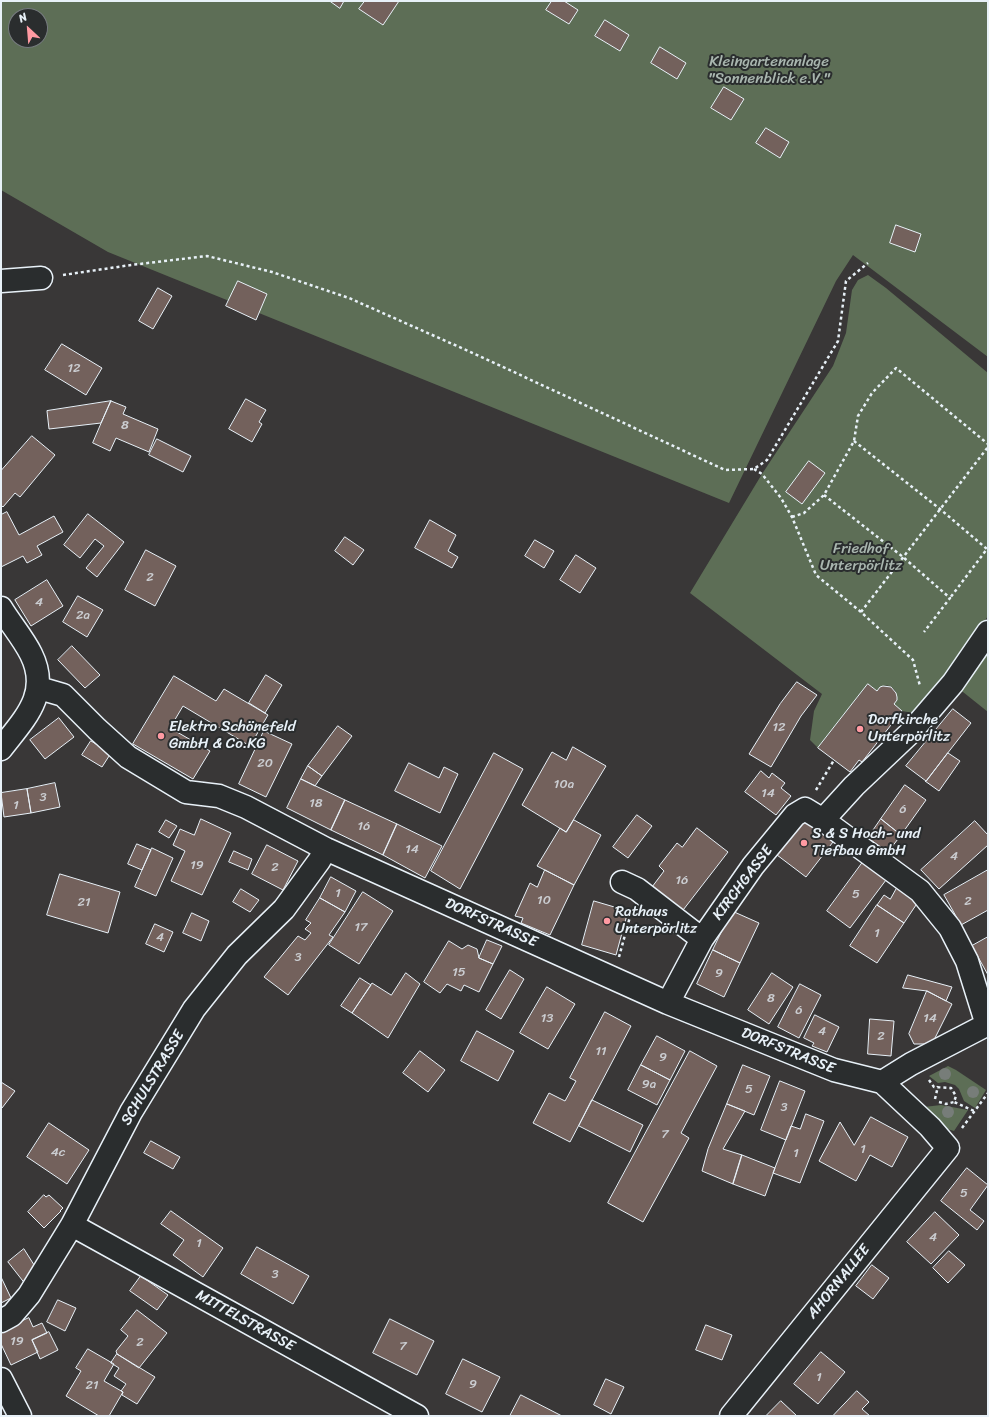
<!DOCTYPE html>
<html>
<head>
<meta charset="utf-8">
<style>
	body { margin:0 }
	#map { position:relative; width:989px; height:1417px; overflow:hidden; background:#393737; font-family:Sriracha,sans-serif }
	canvas { display:block }
	.frame { position:absolute; inset:0; border:2px solid #e8f1f8; pointer-events:none }
	.north { position:absolute; left:8px; top:8px; width:40px; height:40px; box-sizing:border-box; background:#2a2d2e; border:1px solid #767b7f; border-radius:50%; rotate:334deg; font-size:11px; font-weight:700; line-height:16px; text-align:center; color:#e8f1f8 }
	.north::after { content:''; display:block; margin:auto; width:14px; height:18px; background:#ff9aa2; clip-path:polygon(50% 0,100% 100%,50% 72%,0 100%) }
</style>
</head>
<body>
<div id="map">
<canvas width="989" height="1417"></canvas>
<div class="frame"></div>
<div class="north">N</div>
</div>
<script>
const context = document.querySelector('canvas').getContext('2d');
context.lineJoin = 'round';
function fillPath(path, color) { context.fillStyle = color; context.fill(path, 'evenodd'); }
function strokePath(path, color, width, dash) { context.strokeStyle = color; context.lineWidth = width; context.lineCap = dash ? 'butt' : 'round'; context.setLineDash(dash || []); context.stroke(path); }
function drawText(font, color, halo, rows, align = 'center') {
  context.font = font + ' Sriracha,sans-serif'; context.lineWidth = 4; context.setLineDash([]); context.textBaseline = 'middle'; context.strokeStyle = halo; context.fillStyle = color; for (const [text, x, y, turn = 0] of rows) {
    context.save(); context.translate(x, y); context.rotate((+turn || 0) * Math.PI / 180); context.textAlign = isNaN(turn) ? turn : align; if (halo) context.strokeText(text, 0, 0); context.fillText(text, 0, 0); context.restore();
  }
}
fillPath(new Path2D(`
	M1 1H988V357L853 255 836 281 729 503 108 252 1 190ZM16 16H40V40H16Z
	M868 275 886 288 988 373V616L919 714 902 711 894 704C903 691 886 678 877 691L868 684 818 748 810 740 814 711 822 694 690 593 762 474 833 366 846 333 852 290 858 280Z
	M988 648V712L958 688Z
	M948 1066 956 1070 986 1090 975 1108 964 1101 959 1089 955 1085 945 1082 938 1083 929 1076Z
	M941 1105 968 1110 954 1131C943 1129 930 1117 924 1107Z`), '#5d6e56');
const building = new Path2D(`
	M330 1H344L340 8Z
	M365 1H399L383 25 359 9Z
	M552 1H564L578 10 569 24 546 10Z
	M605 20 629 35 620 51 595 36Z
	M660 47 686 63 677 79 651 63Z
	M724 87 744 99 731 120 711 108Z
	M766 128 789 142 780 158 756 143Z
	M896 225 921 234 915 252 890 243Z
	M238 281 267 294 256 320 226 306Z
	M158 288 172 296 153 329 139 321Z
	M62 344 102 368 86 395 45 370Z
	M246 399 266 410 259 422 262 424 252 442 229 429Z
	M111 401 101 423 49 429 47 411Z
	M111 401 126 407 123 414 158 429 149 452 116 438 110 451 93 443Z
	M32 436 55 455 20 497 15 493 3 507 1 505V471Z
	M157 439 191 456 183 472 149 455Z
	M809 461 825 473 802 504 786 492Z
	M7 512 19 535 54 516 63 532 37 546 42 555 27 563 23 556 1 567V515Z
	M88 514 124 542 97 577 86 568 104 546 95 539 80 558 64 545Z
	M430 520 456 535 448 551 458 557 452 568 415 548Z
	M345 537 364 550 353 565 335 551Z
	M535 540 554 551 544 568 525 556Z
	M146 550 176 566 155 606 125 590Z
	M576 555 596 568 580 593 560 580Z
	M47 580 63 606 31 626 15 600Z
	M78 596 103 610 87 637 63 622Z
	M72 646 100 675 85 688 58 660Z
	M266 675 282 685 265 713 249 703Z
	M174 676 216 701 224 689 268 715 250 746 183 706 170 728 210 751 193 779 133 744Z
	M797 682 817 695 801 716 771 767 749 754 780 704Z
	M868 684 877 691 880 687 883 686 891 687 896 693 897 697V700L894 704 902 711 862 762 859 760 850 772 818 748Z
	M953 709 971 723 926 781 906 766Z
	M59 718 74 737 45 759 30 740Z
	M338 726 352 736 322 776 308 766Z
	M264 731 292 744 266 797 239 784Z
	M91 741 111 753 102 767 82 755Z
	M573 747 606 766 566 832 522 805 552 752 566 760Z
	M494 753 523 769 460 889 431 871Z
	M948 753 960 761 939 791 925 781H926Z
	M409 763 439 778 444 767 458 774 440 813 395 791Z
	M308 766 322 776 315 786 301 779Z
	M761 771 769 778 772 773 785 783 781 788 791 796 776 815 745 792Z
	M301 779 345 800 331 830 287 808Z
	M55 783 60 807 31 813 27 789Z
	M905 785 926 800 901 835 881 819Z
	M27 789 31 813 4 817 1 793Z
	M345 800 397 824 383 855 331 830Z
	M637 815 652 826 628 858 613 847Z
	M201 819 231 833 202 895 171 881 185 851 173 845 180 829 194 835Z
	M881 819 901 835 888 852 868 838Z
	M166 820 177 826 169 838 159 832Z
	M574 820 601 835 574 885 537 866 560 828 566 832Z
	M804 820 833 842 806 877 777 855Z
	M975 821 988 835V845L939 889 921 870Z
	M397 824 442 846 425 878 383 855Z
	M697 828 728 852 680 914 649 891 664 871 659 866 677 843 682 847Z
	M137 844 151 850 142 870 128 864Z
	M267 845 298 861 283 890 252 874Z
	M152 848 173 858 156 896 135 887Z
	M234 851 252 859 248 870 229 862Z
	M863 862 886 880 850 928 827 911Z
	M545 870 574 885 550 935 521 923 523 918 515 916 530 883 537 887Z
	M988 870V910L961 925 944 895Z
	M60 874 120 892 108 933 47 915Z
	M331 877 356 891 345 912 320 898Z
	M897 888 918 902 904 923 877 905 884 895 890 899Z
	M241 889 259 900 250 912 233 902Z
	M363 892 393 911 359 964 329 945Z
	M320 898 345 912 329 935 333 937 288 995 264 977 298 936 305 940 311 933 305 929 311 923 306 920Z
	M594 901 628 911 616 955 582 945Z
	M877 905 904 923 877 963 850 946Z
	M732 911 759 923 740 963 713 950Z
	M192 913 209 921 201 941 183 933Z
	M155 924 173 932 164 952 146 944Z
	M988 937V975L972 946Z
	M487 940 502 946 493 964 479 958Z
	M449 941 462 949 468 945 477 949 479 958 493 964 479 992 464 985 461 991 447 984 440 993 424 982Z
	M713 950 740 963 724 997 697 984Z
	M510 970 524 979 501 1019 486 1010Z
	M406 973 420 984 388 1038 352 1013 372 983 391 995Z
	M772 973 793 987 769 1024 748 1010Z
	M908 975 952 987 946 1001 927 991 903 988Z
	M360 978 371 985 352 1013 341 1006Z
	M800 984 821 995 799 1038 778 1027Z
	M547 987 575 1004 548 1049 520 1033Z
	M927 991 952 1004 932 1044H914L909 1034Z
	M605 1012 631 1026 570 1142 533 1123 549 1093 565 1101 576 1081 570 1078Z
	M815 1015 839 1027 827 1052 812 1046 814 1043 804 1038Z
	M870 1019 894 1021 891 1056 868 1054Z
	M477 1031 514 1051 498 1081 461 1061Z
	M657 1036 685 1051 670 1080 641 1065Z
	M420 1051 445 1070 428 1092 403 1073Z
	M690 1051 717 1066 681 1133 689 1138 643 1222 608 1203Z
	M641 1065 670 1080 657 1105 628 1090Z
	M743 1065 770 1076 754 1115 727 1104Z
	M780 1081 805 1091 786 1140 761 1130Z
	M1 1082 15 1091 2 1108H1Z
	M592 1100 643 1125 630 1152 579 1126Z
	M727 1104 745 1111 723 1149 742 1155 733 1184 702 1171 708 1149Z
	M806 1114 824 1121 800 1183 773 1173 791 1126 800 1129Z
	M871 1117 908 1137 892 1167 870 1155 856 1181 819 1161 840 1122 854 1145Z
	M49 1123 89 1150 67 1184 27 1157Z
	M151 1141 180 1157 173 1169 144 1153Z
	M742 1155 775 1168 765 1196 733 1184Z
	M967 1168 988 1185 970 1210 984 1221 977 1230 941 1201Z
	M44 1195 46 1197 49 1195 63 1208 60 1211H61L44 1228 28 1212Z
	M171 1211 223 1248 203 1277 173 1255 184 1240 161 1224Z
	M935 1212 959 1235 931 1264 907 1242Z
	M257 1247 309 1276 293 1304 241 1274Z
	M24 1249 36 1268 26 1285 8 1262Z
	M949 1251 965 1265 948 1283 933 1268Z
	M872 1265 889 1278 873 1299 856 1286Z
	M141 1276 168 1295 157 1310 130 1291Z
	M1 1277 11 1298 1 1303Z
	M58 1300 76 1308 65 1331 47 1322Z
	M137 1310 167 1333 139 1368 117 1354 116 1351 128 1336 121 1330Z
	M29 1318 33 1327 42 1323 47 1333 32 1340 38 1352 11 1365 1 1344V1331Z
	M390 1319 434 1341 417 1375 373 1353Z
	M706 1325 732 1335 722 1360 696 1350Z
	M49 1332 58 1350 40 1359 32 1340Z
	M88 1349 114 1364 104 1381 123 1392 109 1416H99L66 1396 81 1371 76 1368Z
	M821 1352 845 1372 818 1404 794 1384Z
	M117 1354 155 1377 137 1404 122 1395 123 1392 121 1391 126 1384 114 1376 119 1368 111 1363Z
	M463 1359 500 1377 482 1412 446 1394Z
	M606 1379 624 1387 611 1414 594 1405Z
	M857 1391 869 1402 862 1409 870 1416H833Z
	M521 1395 562 1416H510Z
	M781 1401 797 1416H766Z`);
fillPath(building, '#73615c');
strokePath(building, '#e8f1f8', 1);
const minor = new Path2D(`
	M1 281 41 278
	M1 608C10 623 23 638 31 654 51 694 24 719 1 749
	M39 688 63 695 97 729 128 757 186 792 219 796 246 807 326 849 668 1003 834 1070 882 1082 930 1127 948 1148 731 1416
	M823 820 920 891 950 928 967 961 987 1025
	M622 882 637 889 702 939
	M668 1003 702 939 753 866 795 815 805 809 823 820 854 786 910 733 953 683 988 632
	M882 1082 911 1064 988 1024
	M72 1225 417 1416
	M1 1321 12 1315 29 1295 72 1225 131 1112 194 1009 237 955 284 909 319 861 326 849
	M1 1379 20 1416`);
strokePath(minor, '#e8f1f8', 25);
strokePath(new Path2D(`
	M63 275 131 265 207 256 272 272 349 298 475 354 725 470 754 469 767 460 838 341 846 281 868 263
	M854 441 940 509 987 549 950 598
	M754 469 762 474 781 498 792 517 816 575 861 612 913 660 920 686
	M824 495 903 557 950 598 924 632
	M792 517 804 513 824 495 854 441 858 416 872 393 896 368 988 444
	M861 612 988 447
	M816 790 834 760
	M623 931 626 932
	M619 957 631 913
	M929 1080 934 1087 951 1088 956 1096 954 1102 974 1111
	M935 1099 938 1086
	M939 1102 946 1104 954 1102
	M962 1128 988 1093`), '#e8f1f8', 2.5, [3, 3]);
strokePath(minor, '#2a2d2e', 22);
context.fillStyle = '#777d79';
for (const [x, y] of [
	[945,1074],
	[973,1092],
	[948,1112]
]) { context.beginPath(); context.arc(x, y, 6, 0, 2 * Math.PI); context.fill(); }
for (const [x, y, r, color] of [
	[860,729,4,"#ff9aa2"],
	[161,736,4,"#ff9aa2"],
	[804,843,4,"#ff9aa2"],
	[607,921,4,"#ff9aa2"]
]) { const dot = new Path2D(); dot.arc(x, y, r, 0, 2 * Math.PI); context.fillStyle = color; context.fill(dot); strokePath(dot, '#2a2d2e', 1.5); }
drawText('13px', '#cbcdd1', null, [
	["12",74,369],
	["8",125,426],
	["2",150,578],
	["4",39,603],
	["2a",83,616],
	["12",779,728],
	["20",265,764],
	["10a",564,785],
	["14",768,794],
	["3",43,798],
	["18",316,804],
	["1",16,806],
	["6",903,810],
	["16",364,827],
	["14",412,850],
	["4",954,857],
	["19",197,866],
	["2",275,868],
	["16",682,881],
	["1",338,894],
	["5",856,895],
	["10",544,901],
	["2",968,902],
	["21",84,903],
	["17",361,928],
	["1",877,934],
	["4",160,938],
	["3",298,958],
	["15",459,973],
	["9",719,974],
	["8",771,999],
	["6",799,1011],
	["13",547,1019],
	["14",930,1019],
	["4",822,1032],
	["2",881,1037],
	["11",601,1052],
	["9",663,1058],
	["9a",649,1085],
	["5",749,1090],
	["3",784,1108],
	["7",665,1135],
	["1",863,1150],
	["4c",58,1153],
	["1",796,1154],
	["5",964,1194],
	["4",933,1238],
	["1",199,1244],
	["3",275,1275],
	["19",17,1342],
	["2",140,1343],
	["7",403,1347],
	["1",819,1378],
	["9",473,1385],
	["21",92,1386]
]);
drawText('15px', '#a9b6af', '#2a2d2e', [
	["Kleingartenanlage",769,62],
	["\"Sonnenblick e.V.\"",769,79],
	["Friedhof",861,549],
	["Unterpörlitz",861,566]
]);
drawText('15px', '#e8f1f8', '#2a2d2e', [
	["Dorfkirche",868,720],
	["Unterpörlitz",868,737],
	["Elektro Schönefeld",169,727],
	["GmbH & Co.KG",169,744],
	["S & S Hoch- und",812,834],
	["Tiefbau GmbH",812,851],
	["Rathaus",615,912],
	["Unterpörlitz",615,929]
], 'left');
drawText('15px', '#e8f1f8', '#2a2d2e', [
	["KIRCHGASSE",743,883,-53],
	["DORFSTRASSE",491,923,24],
	["DORFSTRASSE",788,1051,22],
	["SCHULSTRASSE",153,1078,-59],
	["AHORNALLEE",839,1282,-51],
	["MITTELSTRASSE",245,1321,29]
]);
</script>
</body>
</html>
